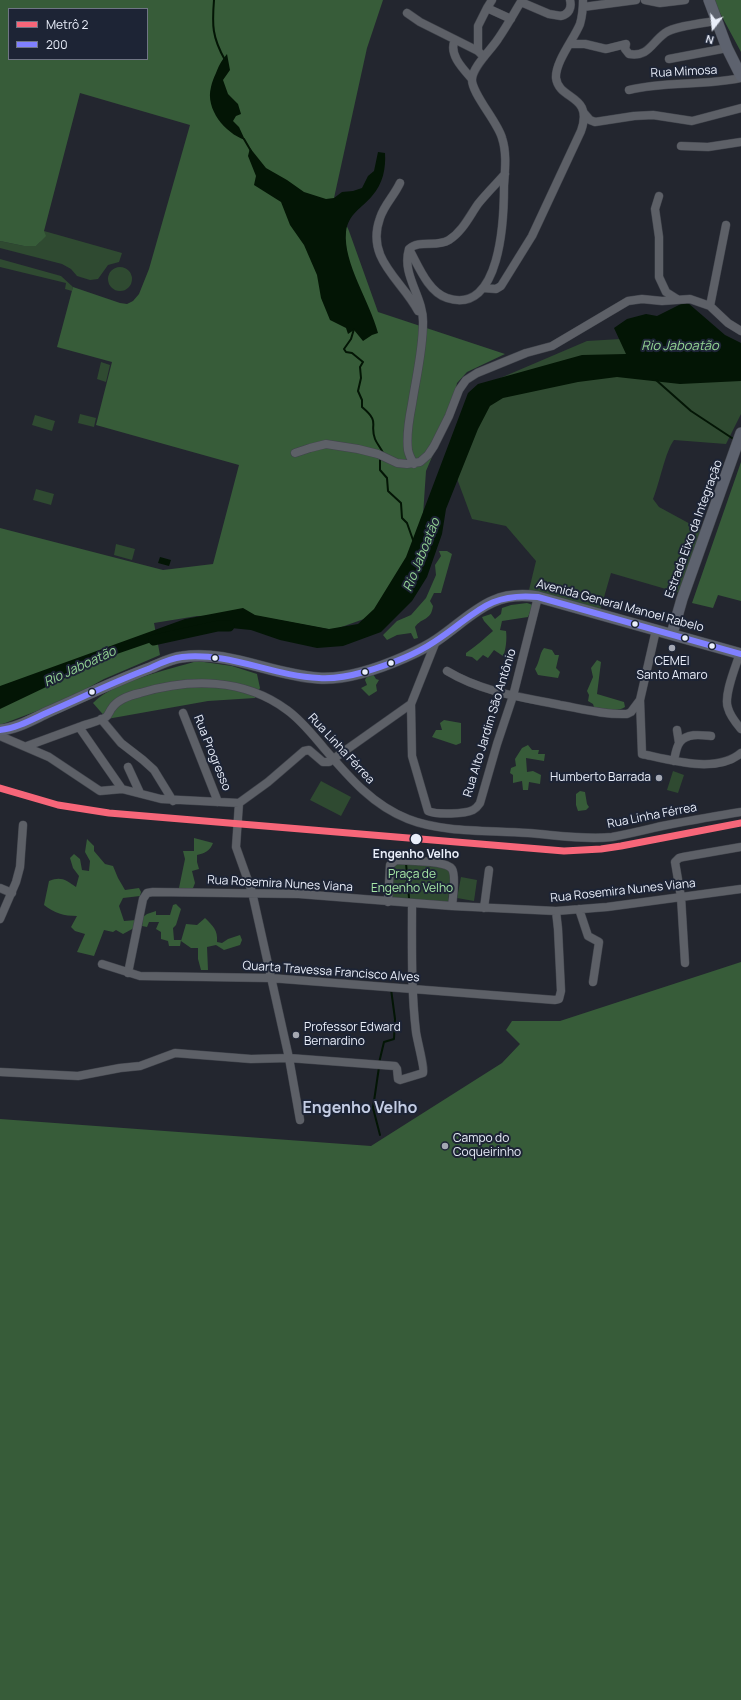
<!DOCTYPE html>
<html>
<head>
<meta charset="utf-8">
<style>
	body { margin:0 }
	#map { position:relative; width:741px; height:1700px; overflow:hidden; background:#23262f; font-family:Manrope,sans-serif }
	canvas { display:block }
	.legend { position:absolute; left:8px; top:8px; width:140px; height:52px; box-sizing:border-box; background:#1d2435; border:1px solid #6f7584; margin:0; padding:5px 7px; list-style:none; font-size:12px; color:#e9eefa }
	.legend li { display:flex; align-items:center; gap:8px; height:20px }
	.legend b { width:20px; border:1px solid #6f7584 }
	.north { position:absolute; left:693px; top:8px; width:40px; height:40px; -webkit-text-stroke:3px #1d2435; paint-order:stroke; rotate:196deg; font-size:11px; font-weight:700; line-height:16px; text-align:center; color:#e9eefa }
	.north::after { content:''; display:block; margin:auto; width:14px; height:18px; background:#e9eefa; clip-path:polygon(50% 0,100% 100%,50% 72%,0 100%) }
</style>
</head>
<body>
<div id="map">
<canvas width="741" height="1700"></canvas>
<ul class="legend">
<li><b style="height:5px;background:#f76679"></b>Metrô 2</li>
<li><b style="height:5px;background:#8080ff"></b>200</li>
</ul>
<div class="north">N</div>
</div>
<script>
const context = document.querySelector('canvas').getContext('2d');
context.lineJoin = 'round';
function fillPath(path, color) { context.fillStyle = color; context.fill(path, 'evenodd'); }
function strokePath(path, color, width, dash) { context.strokeStyle = color; context.lineWidth = width; context.lineCap = dash ? 'butt' : 'round'; context.setLineDash(dash || []); context.stroke(path); }
function drawText(font, color, halo, rows, align = 'center') {
  context.font = font + ' Manrope,sans-serif'; context.lineWidth = 4; context.setLineDash([]); context.textBaseline = 'middle'; context.strokeStyle = halo; context.fillStyle = color; for (const [text, x, y, turn = 0] of rows) {
    context.save(); context.translate(x, y); context.rotate((+turn || 0) * Math.PI / 180); context.textAlign = isNaN(turn) ? turn : align; if (halo) context.strokeText(text, 0, 0); context.fillText(text, 0, 0); context.restore();
  }
}
fillPath(new Path2D(`
	M44 231 122 253 119 262 108 265 98 279 90 280 77 276 71 269 62 264 0 248V241L24 246H36L40 242Z
	M0 259 61 276 73 287 72 291 65 289 66 283 0 267Z
	M108 279a12 12 0 1 1 24 0a12 12 0 1 1-24 0Z
	M687 335 741 345V414L726 444 674 440C665 452 660 482 653 499L659 507 705 532 683 594 611 573 600 611 577 603 529 590 536 561 506 526 472 519 449 457 498 379 587 341Z
	M101 362 110 365 106 382 97 379Z
	M80 414 96 418 94 427 78 423Z
	M35 415 55 421 52 431 32 425Z
	M36 489 54 494 51 505 33 500Z
	M116 544 135 549 132 560 114 555Z
	M673 771 684 775 678 793 667 790Z
	M321 781 351 797 341 816 310 800Z
	M394 862 449 867 451 872 448 902 389 898Z
	M461 877 477 880 474 901 457 898Z`), '#2f4a31');
fillPath(new Path2D(`
	M0 0H383L367 48 334 198 349 231 378 312 505 354 467 372 457 383 452 410 426 471 421 545 378 614 333 630 251 615 197 616 154 623 160 655 104 679 66 700 0 725V528L163 570 213 564 239 465 96 425 112 362 57 347 73 287 120 303 127 304 133 301 139 294 149 269 190 125 80 93 44 231 46 236 36 246H24L0 241ZM9 9H147V59H9Z
	M713 0H741V52Z
	M741 462V601L718 595 713 608 692 603Z
	M439 551H447L452 554 441 593H434L430 601 433 606C431 621 422 617 415 627L418 638 414 639 411 633 397 635 387 640 383 635 397 621 411 615 426 598 436 575 435 565 441 556Z
	M527 603 533 605 528 617 502 621 500 630 506 631C507 638 506 650 503 656L494 650 488 658 483 655 477 661 472 657 466 656V653C476 646 484 639 493 631L484 621 482 617 491 614 495 619 501 614 502 608 511 605Z
	M544 648 552 650 555 655H559L556 668 560 672 558 678 538 675 535 669C540 662 539 654 544 648Z
	M597 660 601 662 597 694 624 702 625 707C616 713 603 709 594 707L593 704 588 701 589 695 587 691 593 677 591 668Z
	M197 661 232 666 257 674 260 688 255 698 208 701 107 719 93 703C114 681 168 670 197 661Z
	M373 674 376 679 379 680 376 685 377 691 369 696 361 688 367 685 365 680 367 676Z
	M444 720 461 723V743L456 745 432 737 436 730H442L440 723Z
	M528 745 532 750H539L538 754H545L544 761 526 758 527 772 533 771 541 775 540 784 529 782 528 790H523L522 781 513 783V775L510 773 511 768 516 766 515 759 522 748Z
	M580 791 585 792 587 804 589 807 586 810 578 811 576 805V794Z
	M194 838 213 843C210 851 205 853 197 855V862L199 869 192 871 195 883 193 888H179L185 859 183 851H194Z
	M87 839 94 846V851L105 864 113 866 118 878 125 890 139 888 141 892 140 896 123 898 119 906 124 921 137 920 134 928 123 934 116 930 113 932 104 930 94 956 77 952 85 934 75 931 71 927 77 916C64 916 54 913 44 905L49 881C61 876 66 880 76 887L79 876 73 868 70 858 74 854 80 859 82 870 89 871 90 861 85 852Z
	M176 904 181 909 176 925 173 928 174 940H181L180 946H169L168 941 161 939V932L156 929 159 922H149L147 927 142 926 143 917 147 914 156 911V915H170L173 905Z
	M205 918C213 926 218 930 217 942L222 943 228 939 240 935 242 940 240 945 224 950 216 945 207 947 208 970H201L198 959V948H191L181 941 186 924 197 925Z
	M741 962V1700H0V1119L371 1146 502 1063 520 1044 506 1030 512 1021H560Z`), '#375c39');
fillPath(new Path2D(`
	M227 54 230 70 223 80 228 94 238 104 241 114 236 116 233 121 239 127 245 140C225 133 205 109 211 87 212 82 214 77 216 73 219 65 222 60 227 54Z
	M250 148 266 168 287 180 304 192 326 199 334 198 342 192 353 191 362 188 368 176 374 171 378 152 385 153C386 168 383 184 372 196 362 208 348 214 346 232 343 263 370 302 378 333L372 335 363 341 354 330 348 334 346 328 330 320 321 298 317 275 304 245 290 225 281 202 254 185 256 176 248 156Z
	M688 303 725 335 741 343V381L680 384 617 377 578 382 503 398 490 406 478 429 446 509 442 534 427 577 412 601 381 632 343 646 317 648 280 640 251 630 201 625 111 656 0 709V686L185 619 243 608 255 615 329 629 358 624 374 609 406 557 468 393 478 384 582 355 626 354 614 328 627 319 646 314 657 316 681 304Z
	M160 557 171 560 169 566 158 563Z`), '#031505');
strokePath(new Path2D(`
	M214 0C212 25 212 37 225 60
	M244 139 251 151
	M354 329 351 339 344 349 346 352 352 353 363 362 360 367 361 378 358 391 362 400V407C381 423 369 423 375 439 377 444 381 448 383 453
	M656 380 691 411 735 440
	M380 460V470L387 478 388 491 401 503 402 518 407 523 413 540
	M406 863 409 898
	M379 1063 384 1042 394 1039 395 1019 391 989
	M379 1067 373 1108 380 1135`), '#031505', 2);
strokePath(new Path2D(`
	M154 640 218 626H229`), '#031505', 11);
const minor = new Path2D(`
	M492 0 487 8 511 19
	M645 0 660 3 685 0
	M521 2 549 14 561 16C569 14 572 8 570 0
	M583 7 636 0
	M407 13 420 22 478 51 484 57
	M455 40C448 54 463 69 472 79
	M570 44H585L606 49 626 44 625 49 629 54C649 57 651 43 665 33 674 26 704 23 716 21
	M478 51V26L487 8
	M669 59 727 48
	M629 90C665 81 704 86 741 78
	M584 113 590 120 595 122 634 116 653 115 692 121 741 108
	M681 146 708 147 741 142
	M400 183C394 196 384 205 380 218 365 259 402 280 418 311
	M659 196 655 209 659 237V277L666 292 677 299
	M409 249C418 265 428 292 447 298 501 316 504 218 504 186 505 170 507 153 502 138 498 122 471 93 472 79 473 66 491 50 498 39 507 26 514 13 522 0
	M483 288 496 289 501 286 532 236 581 131C594 94 559 101 556 78 555 62 574 39 580 24 582 17 583 8 583 0
	M710 306 726 225
	M295 453 310 448 326 444 358 449 378 454 397 463 407 464 420 462 428 455 434 446 449 416 459 390 466 380 477 373 526 353 552 346 628 301 642 299 662 301 690 299 710 306 728 323 741 331
	M414 464C411 459 409 455 408 450 406 435 409 419 412 404 416 378 423 350 423 323 424 297 401 275 409 249 420 239 436 248 449 240 462 232 469 217 478 204 486 194 496 184 505 174
	M656 630 640 700 642 754C670 760 717 774 741 753
	M436 641 411 704 412 756 428 811C437 815 465 814 473 810 477 808 478 806 480 803L497 744 513 696 538 597
	M740 653C736 666 723 696 728 708 730 716 736 723 741 729
	M447 671C482 692 521 697 560 705 582 709 605 715 627 714L631 712 640 700
	M183 713 218 802
	M101 719 121 743 143 760 154 770 173 801
	M79 727C86 724 101 721 106 717 109 715 110 710 112 708 118 699 131 695 140 693 190 678 244 678 287 710 301 720 312 734 323 747 348 776 372 805 408 819 443 833 491 830 528 833 555 835 585 840 612 837 629 834 645 830 662 826 688 821 715 816 741 812
	M677 730 679 743
	M0 736 49 757 100 791 122 789 161 799 239 803
	M27 746 79 727 122 789
	M674 761C675 756 676 747 680 742 687 733 701 735 711 736
	M128 767 140 793
	M239 803 236 847 252 892 289 1058 300 1120
	M239 803 268 782 304 751 309 750 323 762H329L411 704
	M0 888 12 893
	M388 902 390 865 396 860C406 861 446 860 452 869 456 875 453 898 452 906
	M484 908 489 870
	M579 909 588 936 599 942 593 982
	M0 919 16 882 20 867 23 825
	M685 963 681 897 675 862 679 858 683 857 741 847
	M102 964 140 976 270 978 555 1000 559 999 561 991 558 929 556 911
	M128 973 143 899 147 893 153 892 299 894 452 906 556 911 607 907 741 889
	M0 1072 78 1076 120 1068 140 1066 175 1053 251 1059 289 1058 395 1066 397 1069 398 1079 400 1080 423 1073C425 1069 417 1040 416 1032 411 990 412 946 412 903`);
const major = new Path2D(`
	M709 0 727 48 741 76
	M672 634 682 599 741 433
	M0 730C16 729 33 719 48 712 82 697 115 681 150 668 160 664 171 658 182 657 229 650 271 675 318 678 345 680 380 668 405 657 416 652 427 647 437 640 472 616 491 589 538 597L741 654`);
strokePath(minor, '#41444c', 9);
strokePath(major, '#41444c', 12);
strokePath(minor, '#5d6067', 8);
strokePath(major, '#5d626e', 11);
strokePath(new Path2D(`
	M0 730C19 728 36 717 53 710 85 696 116 681 148 669 159 664 170 658 182 657 230 652 272 676 319 678 334 679 350 676 364 672 388 665 413 656 434 642 474 617 485 592 538 597L741 654`), '#8080ff', 6);
strokePath(new Path2D(`
	M0 788 58 805 109 813 564 851 601 849 621 846 741 823`), '#f76679', 7);
for (const [x, y, r, color] of [
	[635,624,3.5,"#e9eefa"],
	[685,638,3.5,"#e9eefa"],
	[712,646,3.5,"#e9eefa"],
	[672,648,4,"#a4a8b3"],
	[215,658,3.5,"#e9eefa"],
	[391,663,3.5,"#e9eefa"],
	[365,672,3.5,"#e9eefa"],
	[92,692,3.5,"#e9eefa"],
	[659,778,4,"#a4a8b3"],
	[416,839,6,"#e9eefa"],
	[296,1035,4,"#a4a8b3"],
	[445,1146,4,"#a4a8b3"]
]) { const dot = new Path2D(); dot.arc(x, y, r, 0, 2 * Math.PI); context.fillStyle = color; context.fill(dot); strokePath(dot, '#1d2435', 1.5); }
drawText('12px', '#e9eefa', '#1d2435', [
	["Rua Mimosa",684,72,-3],
	["Estrada Eixo da Integração",694,529,-70],
	["Avenida General Manoel Rabelo",620,606,15],
	["Rua Alto Jardim São Antônio",490,723,-73],
	["Rua Linha Férrea",341,749,47],
	["Rua Progresso",212,753,68],
	["Rua Linha Férrea",652,816,-11],
	["Rua Rosemira Nunes Viana",280,884,3],
	["Rua Rosemira Nunes Viana",623,891,-6],
	["Quarta Travessa Francisco Alves",331,972,4]
]);
drawText('12px', '#e9eefa', '#1d2435', [
	["CEMEI",672,662,"center"],
	["Santo Amaro",672,676,"center"],
	["Humberto Barrada",651,778,"right"],
	["Professor Edward",304,1028],
	["Bernardino",304,1042],
	["Campo do",453,1139],
	["Coqueirinho",453,1153]
], 'left');
drawText('bold 12px', '#e9eefa', '#1d2435', [
	["Engenho Velho",416,855]
]);
drawText('12px', '#a6e8a6', '#1d2435', [
	["Praça de",412,875],
	["Engenho Velho",412,889]
]);
drawText('italic 13px', '#94d594', '#1d2435', [
	["Rio Jaboatão",680,346],
	["Rio Jaboatão",422,555,-68],
	["Rio Jaboatão",80,667,-25]
]);
drawText('bold 16px', '#c4cde4', '#1d2435', [
	["Engenho Velho",360,1109]
]);
</script>
</body>
</html>
